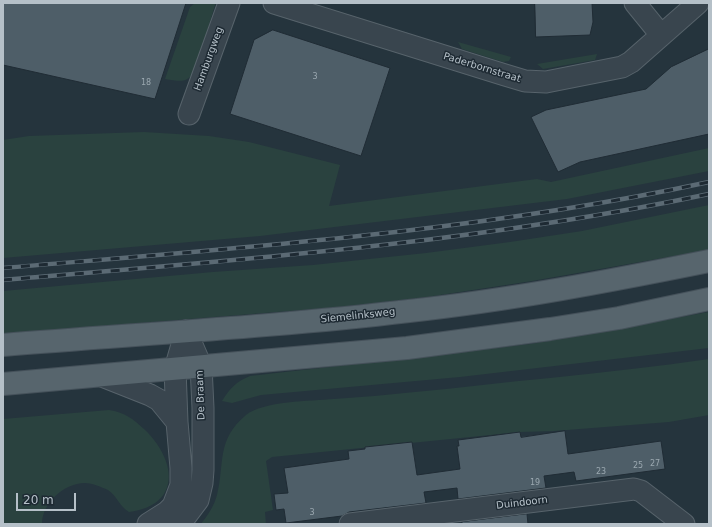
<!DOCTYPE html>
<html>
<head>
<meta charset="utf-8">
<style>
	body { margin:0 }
	#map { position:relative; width:712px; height:527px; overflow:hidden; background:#25343d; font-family:"DejaVu Sans",sans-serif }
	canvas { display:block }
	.frame { position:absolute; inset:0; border:4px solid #b5c0c8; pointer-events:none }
	.scale { position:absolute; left:16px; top:493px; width:60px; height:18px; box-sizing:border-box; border:2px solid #b5c0c8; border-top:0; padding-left:5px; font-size:12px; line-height:14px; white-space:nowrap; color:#b5c0c8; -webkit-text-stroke:3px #1e2a33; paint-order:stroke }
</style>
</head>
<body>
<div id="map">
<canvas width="712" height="527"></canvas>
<div class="frame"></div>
<div class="scale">20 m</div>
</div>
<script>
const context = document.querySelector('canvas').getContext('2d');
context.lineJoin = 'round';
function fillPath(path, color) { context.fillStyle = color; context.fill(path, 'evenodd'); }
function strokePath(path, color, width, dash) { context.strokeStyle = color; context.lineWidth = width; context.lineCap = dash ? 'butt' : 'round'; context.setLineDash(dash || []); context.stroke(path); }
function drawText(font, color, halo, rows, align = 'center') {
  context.font = font + ' "DejaVu Sans",sans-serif'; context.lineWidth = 3; context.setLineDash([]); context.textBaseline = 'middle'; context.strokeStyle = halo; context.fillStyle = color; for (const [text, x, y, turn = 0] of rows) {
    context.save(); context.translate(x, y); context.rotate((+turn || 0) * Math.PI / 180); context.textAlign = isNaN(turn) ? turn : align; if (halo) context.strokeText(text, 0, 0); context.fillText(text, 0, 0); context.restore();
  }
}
fillPath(new Path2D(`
	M195 3H215V5L195 72C185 84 180 81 165 79L190 7Z
	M458 42 511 57 509 61 503 62 462 49Z
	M597 54 595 60 543 69 537 64Z
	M144 132 209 136 249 142 340 165 329 206 537 179 551 182 709 148V171L567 199 401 219 260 236 3 258V140L29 136Z
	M709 205V250H708L532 281 427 297 339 307 3 334V291L213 272 313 265 426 253 510 242 582 231Z
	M709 312V348L460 377 261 395 232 403 222 401C230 388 236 382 250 376L530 344Z
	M709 359V415L669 422 554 431 520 432 272 457 266 461 273 510 265 512 266 524H201C208 515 214 506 217 495 225 463 216 440 246 415 263 401 311 401 334 399 361 397 388 395 415 392 460 388 505 382 550 378 603 372 656 367 709 359Z
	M109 410C124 412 133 419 144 429 176 459 183 505 129 512 120 507 117 496 108 490 101 487 93 483 85 483 64 483 42 503 42 524H3V419Z`), '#2a423f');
const building = new Path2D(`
	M3 3H186L155 99 3 65Z
	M535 3H592L593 22 590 35 536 37Z
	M273 30 390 68 361 156 230 114 254 40Z
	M709 49V134L580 162 558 172 531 117 546 110 646 89 671 67Z
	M565 431 568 454 661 441 665 469 576 481 574 472 544 476 546 488 458 499 457 488 424 492 426 503 349 512 342 516 286 523 284 509 276 510 274 494 288 493 284 468 349 459 348 451 365 449V447L412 442 417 475 460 469 457 446H459L458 440 520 432 521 437Z
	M527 514 528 524H462V522Z`);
fillPath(building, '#4e5e68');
strokePath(building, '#202c35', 1);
const minor = new Path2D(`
	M274 3 505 75 525 81 546 82 622 67 631 62 698 3
	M635 3 661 35
	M189 114 229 3
	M102 376 150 395 159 400 177 422
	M148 524 167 512 173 506 181 485V468L177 422 175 369 186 331
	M180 524 198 500 202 483 203 470V408L201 366 186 331
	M350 524 634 489 641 491 684 524`);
const major = new Path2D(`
	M3 345C138 334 274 327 409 311 510 300 610 281 709 261
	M3 384 407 348 550 329 619 318 709 299`);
strokePath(minor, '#57636b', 23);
strokePath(major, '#45515a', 24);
strokePath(minor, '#39454e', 21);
strokePath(major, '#57656d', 22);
const rail = new Path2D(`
	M3 268C239 248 477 232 709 182
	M3 280C240 260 476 243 709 194`);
strokePath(rail, '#5b6a74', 4.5);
strokePath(rail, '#1e2a33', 3, [9]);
drawText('8px', '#9ba8b0', null, [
	["3",315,77],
	["18",146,83],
	["27",655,464],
	["25",638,466],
	["23",601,472],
	["19",535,483],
	["3",312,513]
]);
drawText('10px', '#b5c0c8', '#1e2a33', [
	["Hamburgweg",209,59,-70],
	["Paderbornstraat",482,68,17],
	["Siemelinksweg",358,316,-6],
	["De Braam",201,395,-92],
	["Duindoorn",522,503,-7]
]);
</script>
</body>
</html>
